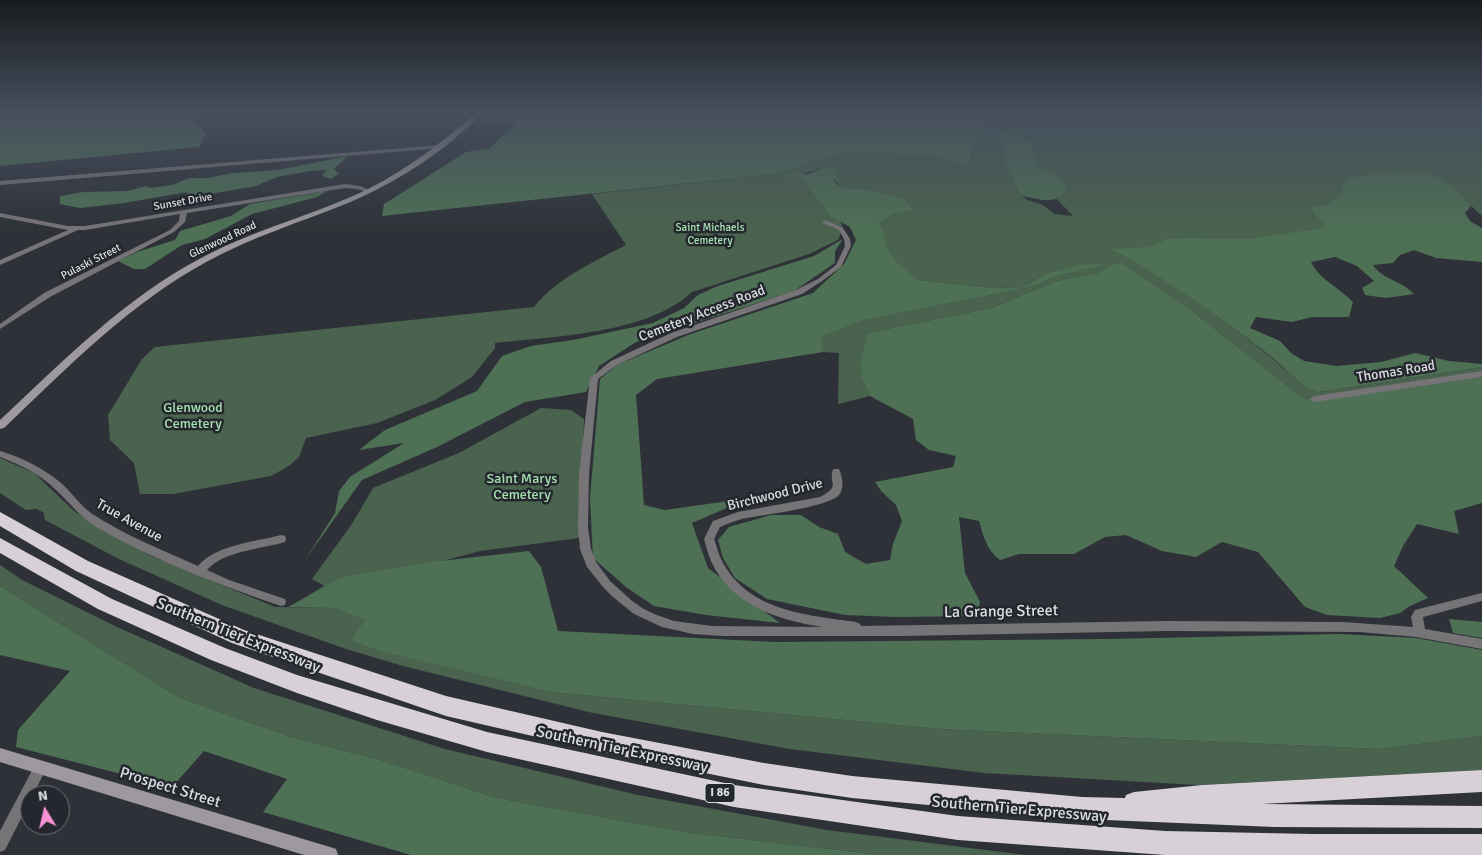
<!DOCTYPE html>
<html>
<head>
<meta charset="utf-8">
<style>
	body { margin:0 }
	#map { position:relative; width:1482px; height:855px; overflow:hidden; background:#2e3238; font-family:Signika,sans-serif }
	canvas { display:block }
	.north { position:absolute; left:20px; top:785px; width:50px; height:50px; box-sizing:border-box; background:#24282e; border:1px solid #6d7076; border-radius:50%; rotate:351deg; font-size:14px; font-weight:700; line-height:20px; text-align:center; color:#dbdde2 }
	.north::after { content:''; display:block; margin:auto; width:18px; height:22px; background:#f491d4; clip-path:polygon(50% 0,100% 100%,50% 72%,0 100%) }
</style>
</head>
<body>
<div id="map">
<canvas width="1482" height="855"></canvas>
<div class="north">N</div>
</div>
<script>
const context = document.querySelector('canvas').getContext('2d');
context.lineJoin = 'round';
function fillPath(path, color) { context.fillStyle = color; context.fill(path, 'evenodd'); }
function drawText(font, color, halo, rows, align = 'center') {
  context.font = font + ' Signika,sans-serif'; context.lineWidth = 5; context.setLineDash([]); context.textBaseline = 'middle'; context.strokeStyle = halo; context.fillStyle = color; for (const [text, x, y, turn = 0] of rows) {
    context.save(); context.translate(x, y); context.rotate((+turn || 0) * Math.PI / 180); context.textAlign = isNaN(turn) ? turn : align; if (halo) context.strokeText(text, 0, 0); context.fillText(text, 0, 0); context.restore();
  }
}
function strokePath(path, color, width, dash) { context.strokeStyle = color; context.lineWidth = width; context.lineCap = dash ? 'butt' : 'round'; context.setLineDash(dash || []); context.stroke(path); }
fillPath(new Path2D(`
	M976 113H1482V216L1450 186 1339 228 1124 255C1174 283 1222 319 1267 354 1284 367 1298 386 1320 392L1482 367V377L1318 400 1303 398 1187 307 1120 262 1107 267 1100 273 1056 281 992 308 867 333C861 362 858 369 870 396L838 404 839 353 823 352 821 336 865 320 1007 292 1034 286 1053 277 1103 264 1045 274 1023 287 992 288 918 280 896 263 888 248 878 222 894 214 912 209 865 189H844L823 168 803 174 839 218 843 228 838 240 809 254 692 292C647 334 555 336 495 343V348L472 377 435 400 377 423 306 438 299 457 289 466 271 476 173 494H140L134 463 110 440 108 415 142 359 155 347 534 307C557 278 594 262 626 245L592 194 784 173 813 161 854 152 937 158 960 164H971L972 151 983 138 982 121ZM1003 128 1022 148 1052 194 1073 216 1055 214 1041 204 1027 200 1022 196 1001 135Z
	M541 408 571 410 584 419 579 538 480 551 332 590 312 579 352 524 373 488 459 453Z
	M0 458 34 473 74 511 149 555 275 607 334 608 366 620 351 641 378 650 550 692 940 729 1380 749 1482 736V770L1198 785 984 773 790 749 593 713 403 666 346 649 222 605 119 559 45 520 44 513 37 509 26 510 0 493Z
	M0 565 22 580 117 627 254 688 445 749 638 795 827 830 1026 855H882L691 833 497 798 380 760 291 737 180 698 0 586Z`), '#4a634e');
fillPath(new Path2D(`
	M0 113H193L196 123 206 134 199 147 0 166Z
	M493 113H976L982 121 983 138 972 151 971 164H960L937 158 854 152 813 161 784 173 382 216 384 204 466 152 490 148 517 122 482 123Z
	M1015 126 1033 147 1040 169 1056 175 1067 187C1058 207 1040 199 1022 196 1015 184 997 148 1001 134 1003 129 1010 128 1015 126Z
	M348 156 334 169 339 174 330 179 322 176 327 170 311 171 277 177 256 186 187 198V192L124 203 80 208 60 204V196L83 192 127 191 146 186 150 188 172 185 189 178H208L232 173 278 170Z
	M833 167 838 173 834 181 844 189H865L904 199 913 210 894 214 879 222 888 248 896 262 918 280 992 288 1023 287 1045 274 1081 265 1107 264 1053 277 1034 286 1007 292 865 320 822 336 823 352 657 379 636 395 644 505 665 510 750 498 692 523 708 568 780 623 706 615 654 606 626 587 593 558 590 498 600 379 617 365 688 335 813 293 844 264 856 240 850 227 830 216 803 178 781 175 809 174 823 168Z
	M1393 172C1433 173 1444 173 1471 206L1465 213 1470 221 1482 228V262L1436 258 1414 250 1400 255 1393 263 1373 265C1383 280 1402 281 1414 294L1386 298 1365 295 1362 288 1374 281 1357 266 1335 257 1311 262C1320 280 1340 288 1353 302L1349 317H1312L1292 322 1256 317 1250 328 1280 341 1291 353 1304 361 1337 366 1381 362 1415 353 1449 361 1482 364V367L1319 392C1298 386 1285 367 1268 354 1218 316 1167 279 1112 249L1153 247 1166 239 1186 238 1248 239 1324 228 1325 223 1313 213 1312 207 1329 204 1340 197 1343 184 1353 177Z
	M327 191 317 197 252 214 205 239 182 245 145 269H134L118 261 140 251 175 240 180 231 231 216 250 204Z
	M843 239 835 251V263L794 291 636 342 599 366 586 392 525 402 437 447 362 480 305 560 335 513 339 491 350 477 404 443 359 450 385 430 477 391 502 356 531 346 573 340 653 323 684 308 698 295 718 286 814 256Z
	M1120 262 1187 307 1303 398 1318 400 1482 377V503L1454 511 1459 534 1417 524 1403 546 1394 566 1428 598 1410 606 1400 613 1380 618 1327 615 1305 607 1258 552 1222 542 1196 557 1162 551 1126 535 1105 537 1074 554H1019L1000 560C987 551 983 535 979 521L959 517 965 573 980 602 978 616 897 617 845 615 767 599 735 578 723 558 718 540 729 527 771 515H801L819 527 838 534 845 552 866 564 890 560 893 544 902 521 896 505 882 492 875 482 953 467 956 456 929 450 916 440 913 419 870 396 862 378 861 361 867 333 992 308 1056 281 1099 273 1107 267Z
	M529 551 541 567 558 631 775 642 1109 639 1340 634 1416 638 1482 650V736L1380 749 940 729 550 692 380 651 351 641 365 620 334 608 288 607C308 597 327 582 348 576L431 562Z
	M0 586 180 698 291 737 380 760 497 798 691 833 882 855H411L263 812 287 779 204 751 172 787 16 747 18 730 70 671 0 655Z
	M1449 619 1482 622V638L1453 633Z`), '#4e7155');
fillPath(new Path2D(`
	M439 145 442 147 441 148 0 185V181Z
	M345 184 360 186 372 191 369 193 357 189 345 188 187 213 185 222 174 232 50 297 0 329V324L44 293 170 230 179 221 180 214 85 230H78L0 265V260L68 230 0 217V213L68 226H85Z
	M825 220 843 228 850 239 851 246 841 267 822 281 802 294 677 337 617 365 598 379 589 474 588 528 591 549 596 562 610 581 631 600 642 608 654 614 674 621 712 626 822 627C778 620 731 605 711 561 708 554 706 546 704 539L713 521 738 512 820 497C842 485 828 486 833 469H839C842 476 845 488 839 495 829 507 761 515 742 519 734 521 727 524 720 527L714 539C717 546 718 554 722 561 748 611 806 615 856 622L860 624 861 626 1167 621 1343 622 1413 627 1411 617 1415 610 1482 593V601L1423 617 1425 629 1482 639V649L1416 637 1360 632 1167 631 901 636H722L693 634 662 627 634 614 613 597 603 587 587 567 580 549 578 528 579 474 590 378 611 361 671 333 796 290 818 279 836 265 845 246 844 239 839 230 823 223V221Z
	M1482 371V377L1314 402 1310 399 1314 396Z
	M0 451C23 458 43 468 61 483 71 492 80 505 91 513 124 535 162 550 198 566 215 545 255 542 281 535L285 536 286 539 285 542C261 549 223 551 207 570L229 580 285 599 286 602 285 605 281 606C219 585 156 561 98 528 81 518 70 503 56 490 39 473 22 466 0 457Z
	M41 761 46 763 47 767 33 795H30V801L5 850 0 852V831L36 763Z`), '#777477');
fillPath(new Path2D(`
	M476 113H482C445 152 397 182 348 203 301 222 252 237 208 261 130 303 67 368 4 428L0 429V420C63 361 126 297 203 257 256 229 314 215 368 189 408 169 442 142 476 113Z
	M0 748 330 847 336 849 338 855H304L0 762Z`), '#9e999e');
fillPath(new Path2D(`
	M0 512 88 561 244 630 446 696 602 732 764 763 852 776 1082 797 1125 798 1126 795 1134 792 1202 785 1482 770V792L1262 804 1482 806V828L1275 827 1082 819 852 798 764 785 602 752 446 716 232 643 76 571 0 526Z
	M0 538 112 599 225 648 297 675 487 732 734 785 958 816 1165 831 1312 834H1482V855H1165L958 840 734 807 487 752 377 720 297 693 211 660 98 609 0 553Z`), '#d7d0d7');
const sky = context.createLinearGradient(0, 0, 0, 233);
sky.addColorStop(0, '#191c1f');
sky.addColorStop(0.48, '#464f5e');
sky.addColorStop(1, '#464f5e00');
context.fillStyle = sky;
context.fillRect(0, 0, 1482, 233);
drawText('11px', '#dbdde2', '#24282e', [
	["Sunset Drive",183,202,-10],
	["Glenwood Road",223,240,-25],
	["Pulaski Street",91,262,-27]
]);
drawText('11px', '#a6e0b1', '#24282e', [
	["Saint Michaels",710,228],
	["Cemetery",710,241]
]);
for (const [x, y, w] of [
	[720,793,30]
]) { const box = new Path2D(); box.roundRect(x - w / 2, y - 9.5, w, 19, 4); context.fillStyle = '#24282e'; context.fill(box); strokePath(box, '#dbdde2', 1); }
drawText('bold 12px', '#dbdde2', null, [
	["I 86",720,793]
]);
drawText('14px', '#dbdde2', '#24282e', [
	["Cemetery Access Road",702,314,-21],
	["Thomas Road",1396,372,-9],
	["Birchwood Drive",775,495,-14],
	["True Avenue",129,521,29]
]);
drawText('14px', '#a6e0b1', '#24282e', [
	["Glenwood",193,408],
	["Cemetery",193,424],
	["Saint Marys",522,479],
	["Cemetery",522,495]
]);
drawText('16px', '#dbdde2', '#24282e', [
	["La Grange Street",1001,612,-1],
	["Southern Tier Expressway",238,636,22],
	["Southern Tier Expressway",622,750,12],
	["Prospect Street",170,788,17],
	["Southern Tier Expressway",1019,810,5]
]);
</script>
</body>
</html>
